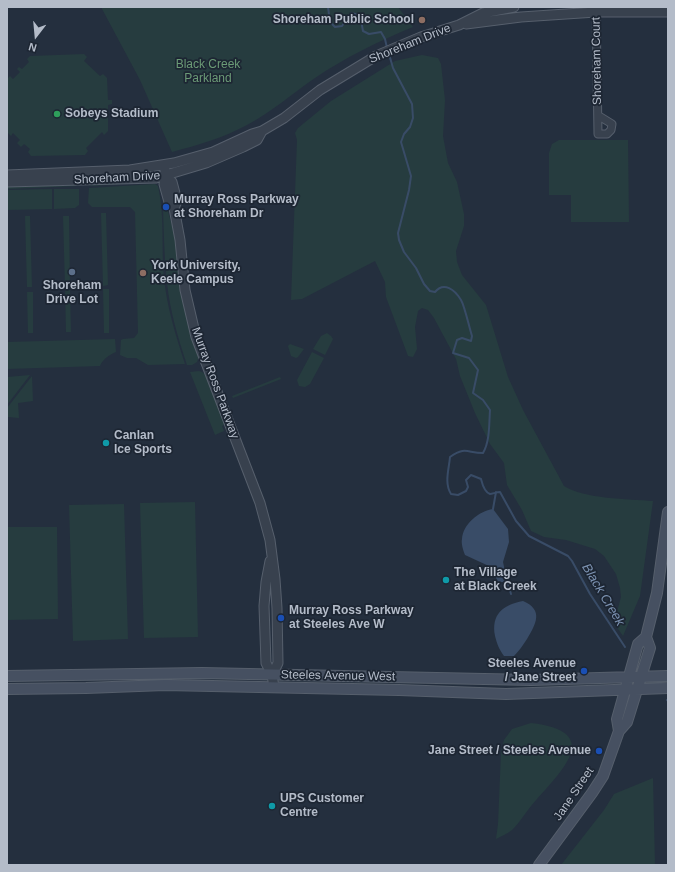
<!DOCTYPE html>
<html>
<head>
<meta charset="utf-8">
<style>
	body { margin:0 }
	#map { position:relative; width:675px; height:872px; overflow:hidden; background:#242f3e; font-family:Helvetica,sans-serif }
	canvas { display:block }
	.frame { position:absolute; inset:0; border:8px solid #b4bcc9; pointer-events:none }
	.north { position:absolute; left:16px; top:16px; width:40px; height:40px; -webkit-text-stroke:3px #1d2633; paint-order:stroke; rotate:196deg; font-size:11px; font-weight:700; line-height:16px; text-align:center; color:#b4bcc9 }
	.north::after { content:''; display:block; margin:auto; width:14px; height:18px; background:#b4bcc9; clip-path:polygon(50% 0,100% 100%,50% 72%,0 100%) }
</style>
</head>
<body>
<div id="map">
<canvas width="675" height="872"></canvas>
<div class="frame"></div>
<div class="north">N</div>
</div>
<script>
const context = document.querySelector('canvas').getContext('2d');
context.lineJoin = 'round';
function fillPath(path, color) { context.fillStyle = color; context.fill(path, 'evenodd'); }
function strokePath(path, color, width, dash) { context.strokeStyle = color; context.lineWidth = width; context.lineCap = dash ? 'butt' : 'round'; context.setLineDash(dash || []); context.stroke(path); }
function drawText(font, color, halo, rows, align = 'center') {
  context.font = font + ' Helvetica,sans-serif'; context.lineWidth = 3.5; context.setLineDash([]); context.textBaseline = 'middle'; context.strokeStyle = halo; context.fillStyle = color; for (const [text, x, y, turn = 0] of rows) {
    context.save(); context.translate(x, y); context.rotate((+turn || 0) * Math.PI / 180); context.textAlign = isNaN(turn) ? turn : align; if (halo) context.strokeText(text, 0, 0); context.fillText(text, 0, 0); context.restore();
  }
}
fillPath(new Path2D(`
	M101 7H398L413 27C379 41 346 57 315 78 292 94 271 112 247 125 223 138 198 145 172 152L140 80Z
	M84 54 87 57 84 61 100 76 103 74 107 78 108 100H112V104L108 105V131L104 135 102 132 86 148 88 151 85 155 31 156 28 152 30 149 24 144 21 147 17 143 20 140 13 133 11 136 7 132V79L10 76 13 79 20 72 17 69 19 67 22 69 29 62 27 59 30 56Z
	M422 55 438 58 441 64 445 100 443 136 448 163 457 182 464 214V226L456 251 457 262 462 275 486 305 508 377 523 410 564 486C584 499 628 499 653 501L640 596 623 636 614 623 621 597 620 588 616 574 604 556 595 549 566 540 544 537 531 531 522 510 507 485 504 463 490 444 475 413 460 376 456 359 434 318 428 310 422 308 418 311 415 327 417 349 413 357 408 356 386 297 385 282 375 261 302 299 291 300 297 140 295 133 298 128 331 101 395 61Z
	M559 140H628L629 222H571V195H549V153L552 144Z
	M155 182 91 186 93 184Z
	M155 184 158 186C165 216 161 247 164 278 167 308 176 336 185 364L148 365 136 358H127L120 355 121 340 123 339 134 338 138 333 135 212 130 207H92L88 203 89 188Z
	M74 185 77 186 7 189V187Z
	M52 189V209L7 210V190Z
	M54 189H79V205L75 208 54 209Z
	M163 208H167L176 239 199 356 197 362 192 365H187C178 338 170 311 167 283 164 258 164 233 163 208Z
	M101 213H106L108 285 103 286Z
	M25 216H30L32 287H27Z
	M63 216H69L70 287H65Z
	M103 289H109V333H104Z
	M65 290H70L71 332H66Z
	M27 292H33V333H28Z
	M327 333 331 336 333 339 325 355 313 349 321 336Z
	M115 339 116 352C110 354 102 360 100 366L7 369V342Z
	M290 344 304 349 298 357 296 358 291 356 288 346Z
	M312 352 324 358 310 384 305 387 299 386 297 380Z
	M199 371 202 372 206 375 226 424 222 426 224 431 215 435 190 372Z
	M30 375 7 405V377Z
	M32 376 33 401 18 403 19 418 8 417 7 408Z
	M280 377 281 379 233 398 232 396Z
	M195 502 198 637 144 638 140 503Z
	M124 504 128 639 73 641 69 505Z
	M7 527H57L58 619 7 620Z
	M531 723C601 731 566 767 537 799 529 807 519 824 512 830 507 834 501 836 496 839L498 824 501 752 504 740 512 729Z
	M653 778 655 865H561L604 810 614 794Z`), '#263c3f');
fillPath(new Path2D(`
	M493 509 508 529 509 542 503 562 507 581 506 582H498L491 567 465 555C463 550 461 543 462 539 463 524 479 511 493 509Z
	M523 601C544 610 536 624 527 639 523 645 519 651 514 656H504C499 649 497 644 495 636 491 614 503 605 523 601Z`), '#394c67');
strokePath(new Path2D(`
	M328 7 330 22 335 27 342 26 351 13 360 15 363 31 369 34 381 32 385 39 387 48
	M389 54 393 68 412 104 413 118 410 127 404 134 401 142 411 176 409 190 398 233 399 240 404 252 416 268 424 284 430 291 435 292C444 281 455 290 461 300 465 307 469 327 472 336L471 341 462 338 457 340 453 353 469 358 478 370 473 393 483 400 490 410C489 424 490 441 483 453 467 453 466 446 450 457 449 469 444 483 451 494L458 495 466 491 468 487 466 480 471 475 481 479C482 483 484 492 490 494 492 494 497 492 500 492L516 521 529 536 568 556 572 561 590 594 625 647
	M493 509 496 492
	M507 581 511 594
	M667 700 668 701`), '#394c67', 2);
const minor = new Path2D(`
	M596 7 598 134H607L611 130 612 124 599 116`);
const tertiary = new Path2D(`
	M466 24 521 17 596 12H668
	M164 165 166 176 164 184 169 202 174 208 180 240 185 290 196 337 260 503 270 540 275 579 277 608 278 663 272 675
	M7 175 130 170 174 163 213 152 252 134 262 131 284 118 320 90 376 56 421 37 459 25 483 13 514 7
	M166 176 172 182 177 201 174 208
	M7 182 156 178 206 163 243 147 257 140 262 131
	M270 561 266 582 264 606 266 663 272 675 274 687`);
const secondary = new Path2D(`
	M7 676 202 673 531 680 668 676
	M7 689 86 688 165 685 399 690 506 694 668 688
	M619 731 617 719 638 644 646 637
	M539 865 592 793 603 776 619 731 627 722 650 648 646 637 657 593 668 512`);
strokePath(minor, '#565f6c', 9);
strokePath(tertiary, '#565f6c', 11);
strokePath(secondary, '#565f6c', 12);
strokePath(minor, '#38414e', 7);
strokePath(tertiary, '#38414e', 9);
strokePath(secondary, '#465061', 10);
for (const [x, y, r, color] of [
	[422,20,4,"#8d6e63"],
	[57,114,4,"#2e9e5b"],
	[166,207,4,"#1a4fb4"],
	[72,272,4,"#5c6f8a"],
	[143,273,4,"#8d6e63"],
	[106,443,4,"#0f9aa8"],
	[446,580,4,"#0f9aa8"],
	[281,618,4,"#1a4fb4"],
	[584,671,4,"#1a4fb4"],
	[599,751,4,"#1a4fb4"],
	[272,806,4,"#0f9aa8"]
]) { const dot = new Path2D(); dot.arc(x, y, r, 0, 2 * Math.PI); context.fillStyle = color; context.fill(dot); strokePath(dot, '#1d2633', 1.5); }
drawText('bold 12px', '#b4bcc9', '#1d2633', [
	["Shoreham Public School",414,20,"right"],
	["Sobeys Stadium",65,114],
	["Murray Ross Parkway",174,200],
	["at Shoreham Dr",174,214],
	["York University,",151,266],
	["Keele Campus",151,280],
	["Shoreham",72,286,"center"],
	["Drive Lot",72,300,"center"],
	["Canlan",114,436],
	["Ice Sports",114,450],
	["The Village",454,573],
	["at Black Creek",454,587],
	["Murray Ross Parkway",289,611],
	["at Steeles Ave W",289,625],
	["Steeles Avenue",576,664,"right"],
	["/ Jane Street",576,678,"right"],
	["Jane Street / Steeles Avenue",591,751,"right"],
	["UPS Customer",280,799],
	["Centre",280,813]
], 'left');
drawText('12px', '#b4bcc9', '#1d2633', [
	["Shoreham Drive",410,44,-22],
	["Shoreham Court",597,61,-91],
	["Shoreham Drive",117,178,-3],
	["Murray Ross Parkway",215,383,70],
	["Steeles Avenue West",338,676,1],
	["Jane Street",574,794,-56]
]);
drawText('12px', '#6b9a76', '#1d2633', [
	["Black Creek",208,65],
	["Parkland",208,79]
]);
drawText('italic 13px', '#7c92b1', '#1d2633', [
	["Black Creek",603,595,59]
]);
</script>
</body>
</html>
